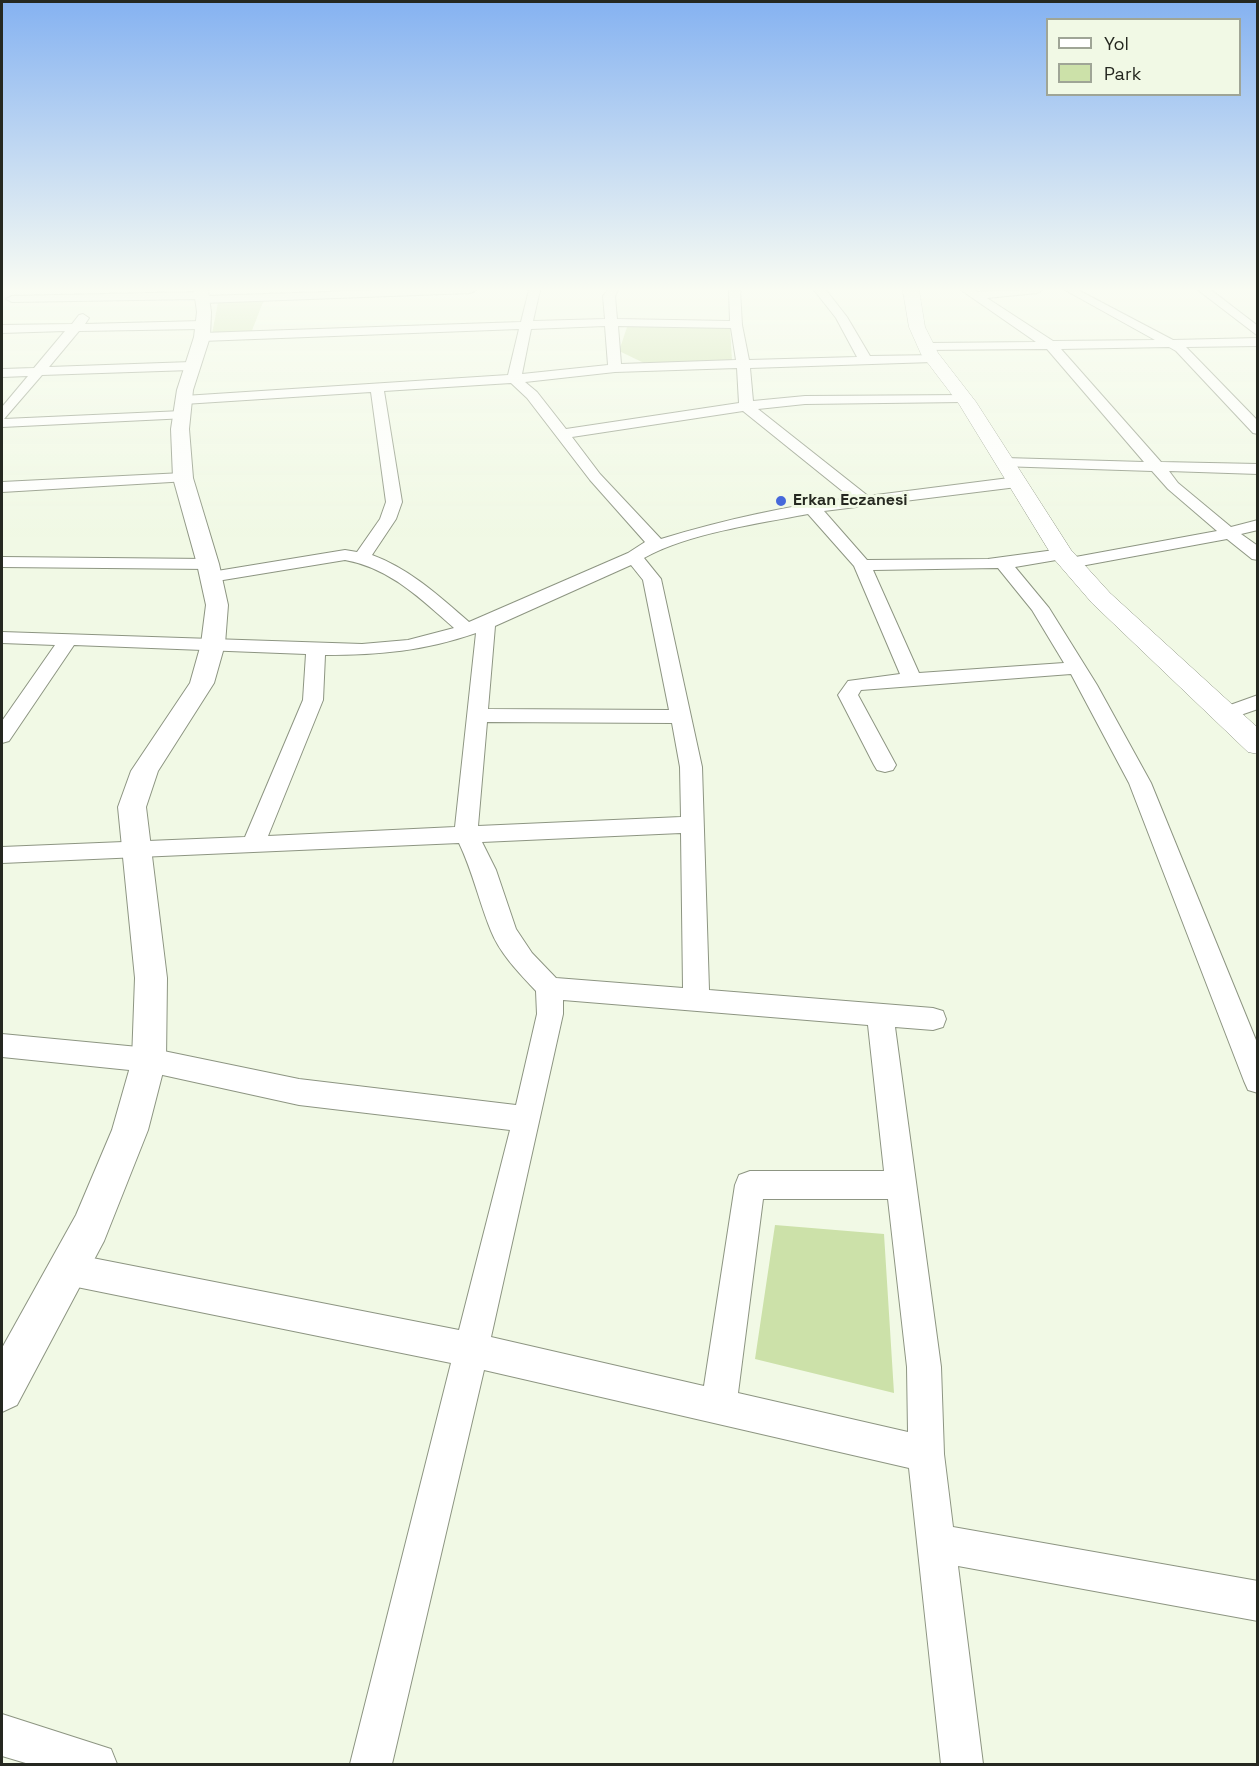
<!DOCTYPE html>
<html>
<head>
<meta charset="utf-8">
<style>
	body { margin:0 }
	#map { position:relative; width:1259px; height:1766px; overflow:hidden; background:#f1f9e5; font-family:"Space Grotesk",sans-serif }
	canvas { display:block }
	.frame { position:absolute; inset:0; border:3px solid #252820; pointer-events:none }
	.legend { position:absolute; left:1046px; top:18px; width:195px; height:78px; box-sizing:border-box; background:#f1f9e5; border:2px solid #9fa596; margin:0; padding:8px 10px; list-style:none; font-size:18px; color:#252820 }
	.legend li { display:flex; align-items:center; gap:12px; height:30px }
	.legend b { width:30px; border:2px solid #9fa596 }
</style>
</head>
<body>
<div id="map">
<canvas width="1259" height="1766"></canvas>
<div class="frame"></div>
<ul class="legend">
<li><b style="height:8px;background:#fff"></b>Yol</li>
<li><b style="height:16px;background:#cce1a9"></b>Park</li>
</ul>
</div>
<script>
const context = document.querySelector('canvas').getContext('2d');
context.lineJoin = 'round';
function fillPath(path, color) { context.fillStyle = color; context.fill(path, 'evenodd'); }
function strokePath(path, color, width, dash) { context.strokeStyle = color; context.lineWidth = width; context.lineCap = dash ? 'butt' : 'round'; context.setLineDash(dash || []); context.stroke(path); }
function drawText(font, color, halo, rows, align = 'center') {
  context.font = font + ' "Space Grotesk",sans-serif'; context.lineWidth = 6; context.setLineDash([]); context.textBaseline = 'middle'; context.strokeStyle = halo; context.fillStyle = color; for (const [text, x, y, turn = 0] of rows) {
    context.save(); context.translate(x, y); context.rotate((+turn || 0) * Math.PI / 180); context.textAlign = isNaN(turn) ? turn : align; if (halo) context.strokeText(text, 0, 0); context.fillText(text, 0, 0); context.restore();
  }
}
fillPath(new Path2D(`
	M264 300 251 333 212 334 218 302Z
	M627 327H730L732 360 644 363 619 351Z
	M775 1225 884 1234 894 1393 755 1359Z`), '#cce1a9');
const minor = new Path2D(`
	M389 290H476L470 293 203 303 199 302 198 299 12 302 6 299 12 296 202 292 206 293 207 296Z
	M529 290H540L533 321 605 319 603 296 608 290H618L615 296 617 319 730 321 729 290H740L742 325 749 360 857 357 836 318 814 290H826L847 317 870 356 938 355 939 358 933 362 750 368 753 401 805 396 969 395 971 398 969 401 964 402 805 404 758 409 868 496 1017 477 1022 479 1025 482 1022 485 1017 487 824 511 867 560 988 559 1062 549 1068 550 1070 554 1068 558 1015 567 1049 608 1097 685 1151 783 1258 1045V1093L1248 1090 1244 1081 1129 783 1071 674 861 690 858 695 896 765 893 770 885 772 877 770 874 765 838 695 848 681 900 674 854 566 808 514C757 524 689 533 644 558L661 579 702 767 709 990 933 1008 943 1011 946 1019 943 1027 933 1030 895 1027 941 1367 944 1454 953 1527 1258 1581V1621L958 1566 983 1764H941L909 1468 484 1370 392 1764H350L451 1363 67 1285 56 1280 51 1269 56 1258 67 1253 459 1330 510 1130 299 1105 149 1072 2 1057V1034L149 1048 299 1079 516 1105 537 1014 536 991C520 974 500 954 491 931 479 902 473 872 459 843L2 863V847L245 837 303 700 306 654 74 645 9 741 2 743V721L55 645 2 643V632L362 644 408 640 454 628C421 599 390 568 345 560L211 582 205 581 202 577 205 573 211 572 345 550 357 552 380 519 386 502 371 392 184 404 177 400 184 396 508 375 519 329 202 341 196 337 202 333 521 322ZM605 326 608 365 522 374 531 329ZM618 326 731 328 736 360 621 364ZM737 368 739 403 566 429 537 392 525 382 615 372ZM511 383 527 398 590 480 645 542 628 553 469 622C439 596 410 569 372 555L396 519 402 502 384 391ZM743 411 851 498C786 506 723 520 661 539L600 474 572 437ZM631 565 643 580 669 710 488 709 495 626ZM998 568 1032 610 1064 663 919 673 873 570ZM476 633 455 827 268 836 323 700 325 655C380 655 424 651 476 633ZM487 722 672 723 680 767 681 817 478 826ZM681 833 683 988 556 978 532 953 516 929 496 870 482 842ZM563 1000 868 1025 884 1171H750L739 1175 735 1185 704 1386 491 1337 563 1014ZM763 1199H888L907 1367 908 1432 738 1393Z
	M904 290H917L911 293Z
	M961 290H974L978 292 1042 290 1037 293 987 298 1053 341 1155 340 1065 290H1078L1173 340 1258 338V346L1186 347 1258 421V434L1253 433 1176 351 1169 347 1061 349 1161 462 1258 464V474L1169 471 1178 483 1231 527 1258 520V530L1241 534 1258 546V560L1252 559 1227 539 1070 568 1064 567 1061 563 1064 559 1070 558 1217 531 1168 489 1152 471 1000 466 997 463 1005 458 1144 462 1047 349 922 350 920 347 922 344 926 343 1036 342Z
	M1198 290H1211L1258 326V336Z
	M83 314 89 318 85 324 201 321 207 325 201 329 79 331 49 367 191 362 197 366 191 370 42 375 4 419 182 411 189 415 187 418 2 427V407L28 376 2 377V369L34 368 65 331 2 333V325L72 324 79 315Z
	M183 473 191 478 188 481 2 492V482Z
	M2 557 208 559 214 560 217 564 214 568 208 569 2 567Z
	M1258 695V709L1226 720 1219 719 1216 714 1219 709Z
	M2 1714 111 1749 117 1764H29L2 1756Z`);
const tertiary = new Path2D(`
	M194 290H208L211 312 210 337 193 390 189 429 193 478 219 564 228 605 225 644 214 683 158 771 146 807 167 978 166 1060 148 1130 104 1241 17 1405 2 1412V1348L76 1215 112 1130 132 1060 135 978 118 807 131 771 190 683 201 644 206 605 197 564 173 478 171 429 177 390 194 337 197 312Z`);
const secondary = new Path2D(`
	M903 290H919L925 327 938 353 976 402 1071 550 1110 593 1258 728V754L1248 752 1092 603 1054 559 959 404 921 354 909 327Z`);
strokePath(minor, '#8d9582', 2);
strokePath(tertiary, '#8d9582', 2);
strokePath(secondary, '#8d9582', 1);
fillPath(minor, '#fff');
fillPath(tertiary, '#fff');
fillPath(secondary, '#fff');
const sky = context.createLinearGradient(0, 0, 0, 537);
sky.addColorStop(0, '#85b2f1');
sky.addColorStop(0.54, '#f9fcf3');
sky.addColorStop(1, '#f9fcf300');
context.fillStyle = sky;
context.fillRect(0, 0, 1259, 537);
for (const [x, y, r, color] of [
	[781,501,6,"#4668db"]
]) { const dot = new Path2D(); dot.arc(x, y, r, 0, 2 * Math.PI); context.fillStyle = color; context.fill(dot); strokePath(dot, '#f1f9e5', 2); }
drawText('bold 16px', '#252820', '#f1f9e5', [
	["Erkan Eczanesi",793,501]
], 'left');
</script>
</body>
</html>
